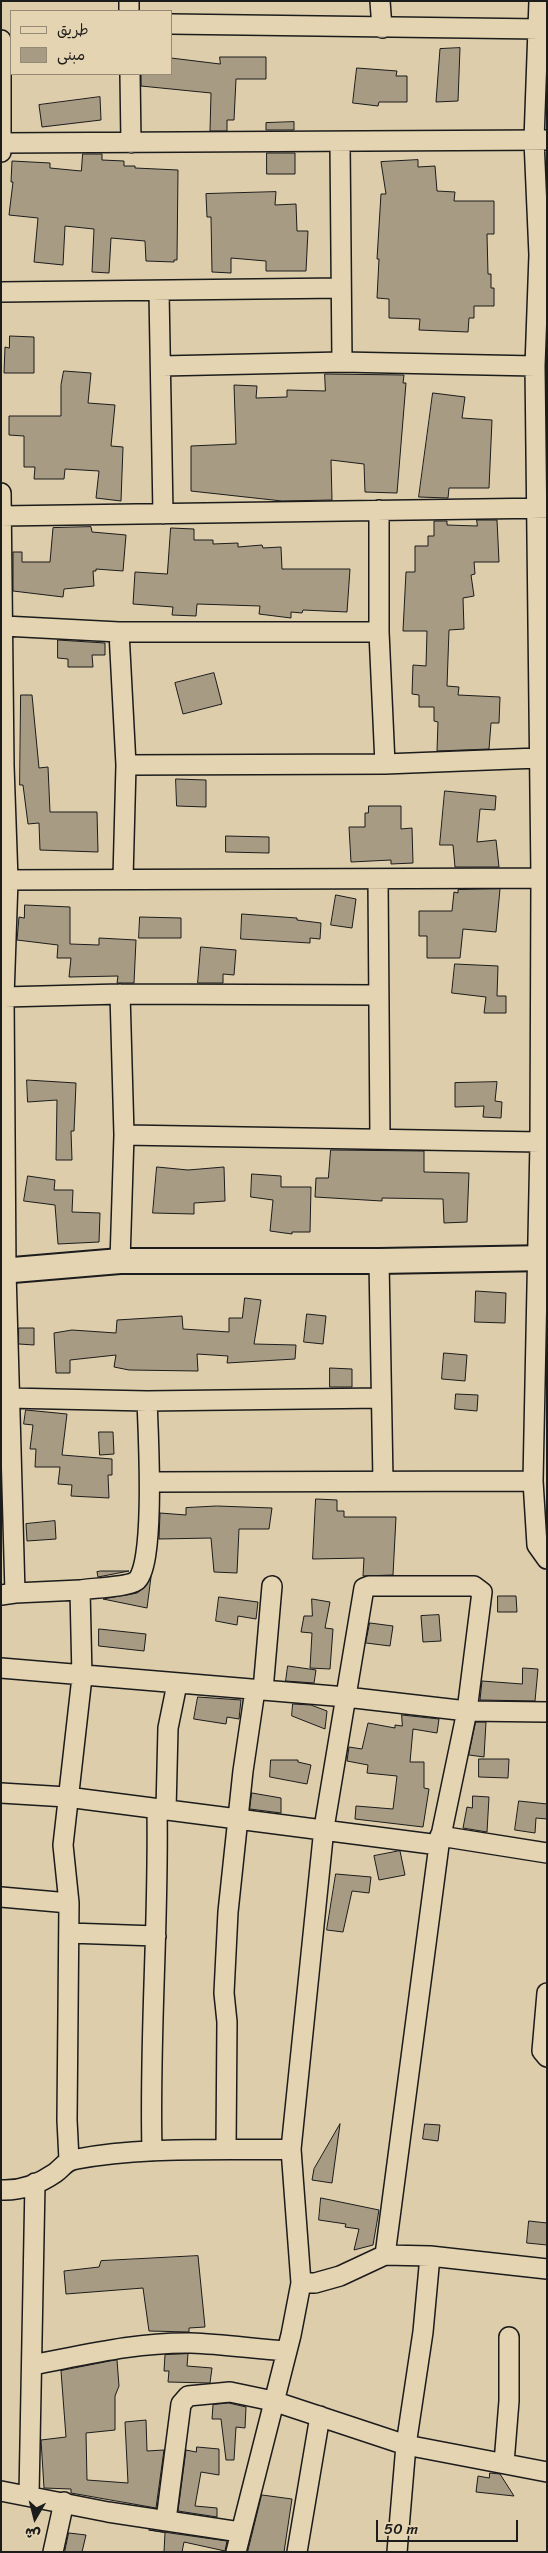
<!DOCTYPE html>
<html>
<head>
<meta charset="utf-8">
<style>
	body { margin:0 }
	#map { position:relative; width:548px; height:2553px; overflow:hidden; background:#ddcdab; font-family:Sriracha,"Playpen Sans Arabic",sans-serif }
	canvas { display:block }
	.frame { position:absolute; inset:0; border:2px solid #1c1c1c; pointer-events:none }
	.legend { position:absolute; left:10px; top:10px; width:162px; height:65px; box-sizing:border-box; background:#e5d4b1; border:1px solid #958a75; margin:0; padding:6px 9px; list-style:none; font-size:15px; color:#1c1c1c }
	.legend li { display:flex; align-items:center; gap:10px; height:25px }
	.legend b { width:25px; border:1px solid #958a75 }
	.north { position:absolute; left:10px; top:2493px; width:50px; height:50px; -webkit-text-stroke:4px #e5d4b1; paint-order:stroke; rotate:188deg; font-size:14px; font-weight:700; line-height:20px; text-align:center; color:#1c1c1c }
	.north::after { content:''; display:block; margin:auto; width:18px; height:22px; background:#1c1c1c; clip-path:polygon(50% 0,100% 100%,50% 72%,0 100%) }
	.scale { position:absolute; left:376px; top:2520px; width:142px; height:22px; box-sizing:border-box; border:2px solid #1c1c1c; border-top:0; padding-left:6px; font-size:15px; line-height:18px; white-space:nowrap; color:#1c1c1c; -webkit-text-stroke:4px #e5d4b1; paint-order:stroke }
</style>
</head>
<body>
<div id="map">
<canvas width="548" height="2553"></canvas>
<div class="frame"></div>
<ul class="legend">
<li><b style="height:6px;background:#e5d4b1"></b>طريق</li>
<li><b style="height:14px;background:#a79b83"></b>مبنى</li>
</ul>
<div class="north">ش</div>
<div class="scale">50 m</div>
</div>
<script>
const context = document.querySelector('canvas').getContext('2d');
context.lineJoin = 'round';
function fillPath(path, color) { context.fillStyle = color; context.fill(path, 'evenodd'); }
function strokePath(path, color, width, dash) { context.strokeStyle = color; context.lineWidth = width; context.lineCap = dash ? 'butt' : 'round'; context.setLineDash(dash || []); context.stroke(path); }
const building = new Path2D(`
	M460 48 458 101 436 102 440 49Z
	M220 57H266V79H236L234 120H227V131H210L211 93 141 86V74H171V58L220 64Z
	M357 68 397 71 396 76H407V102H379L378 106 353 103Z
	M100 97 101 120 42 127 39 105Z
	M294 122V130H266V123Z
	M267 153H295V174H267Z
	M83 154H102V160L124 161V166H135V168L178 170 177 260H174V262L146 261 145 241 111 238 109 273 92 272 94 229 65 226 63 265 34 262 38 218 9 215 13 182H11L12 161 50 163V168L81 171Z
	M418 160V167L435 166 437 191 455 192 454 201H494V234H487L488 274H491V288H494V306H474V318H469L468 332 419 330 420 319 389 318V299L377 298 379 259H377L381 194H386L381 162Z
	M276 192 275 205 296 204 297 231H308L306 271H266V261L231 258V273L212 272 211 217H207L206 194Z
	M10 336 34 337V373H4L5 347 9 348Z
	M64 371 91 373 88 403 115 405 111 446 123 447 121 501 96 498 99 471 65 469 64 479H34L35 467H24V436L9 435V416H61V385Z
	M325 374 404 375 403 383H406L397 493 365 492 364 464 331 460 332 500 282 501 191 491V446L236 444 234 385 257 386 256 398 287 397V390L325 391Z
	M433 393 465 397 462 418 492 420 489 488H449L448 498 419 497Z
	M477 520H497L499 562H474L475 574 471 575 474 596 463 598 464 629 449 630 447 686 459 687 458 695 500 697 499 723H491L489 749 437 751 438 722 434 721V707H419V695L412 694 413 665 426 666 427 631H403L406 572H415V546H428V536H434V521H447V525L477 526Z
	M91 527 92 532 126 535 123 571 96 569V571H93L94 586 64 589 63 597 13 591V552H22V562H50L53 528Z
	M171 528 194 529V540H213V544L238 543V547L262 545 263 548 281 547 282 569H350L347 612 303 610 302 613 291 612V618L259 614 260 606 197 604 196 616 172 615 173 607 133 604 135 572 167 574Z
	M58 640 105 643V655H92L93 667H68V659L58 658Z
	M214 673 222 704 183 714 175 683Z
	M21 695H32L39 768 48 767 50 812H97L98 852 40 850 39 823 28 824 23 785H20Z
	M176 779 206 780V807L177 806Z
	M445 791 496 796 495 810 480 809 477 842 496 840 499 867H455L453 845H440Z
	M369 806H401V829L412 828 413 863 391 864V860L351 862 349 827H365V813H368Z
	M226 836 269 837V853L226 852Z
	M500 889 496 932 463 929 460 958H427V936H419V911H452L454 892 458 893V890Z
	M336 895 356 899 352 928 331 925Z
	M25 905 70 907V944L99 945V938L136 940 134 983H117L118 976 69 977 71 958H57L58 945 17 940 19 917 24 918Z
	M242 914 297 918V920L321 923 320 939 310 938V943L241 939Z
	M140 917 181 918V938H139Z
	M201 947 236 950 234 975 223 974V983H198Z
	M455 964 498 966 497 996H506V1013H484L486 997 452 993Z
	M27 1080 76 1083 74 1131H71L72 1160H56L57 1100 28 1102Z
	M497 1082 495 1101 502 1102 501 1118 483 1117 484 1106 455 1107V1083Z
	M331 1150 424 1151V1172L469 1173 467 1222 444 1223 443 1199 382 1198V1201L315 1197 316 1178H328Z
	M157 1167 188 1170 224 1167 225 1201 194 1203V1214L153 1213Z
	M252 1174 281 1176V1187H311L310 1232H292V1234L270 1231 273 1200 251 1197Z
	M28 1176 55 1180 54 1190H73L72 1212 100 1213 99 1242 58 1244 55 1205 24 1201Z
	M476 1291 506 1293 505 1323 475 1322Z
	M245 1298 261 1300 254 1344 296 1345 295 1359 227 1363 228 1356 197 1354 198 1371 129 1370 114 1367 116 1355 70 1360V1373H56L54 1333 72 1330 116 1333 117 1320 182 1316 183 1329 229 1332V1318H242Z
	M307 1314 326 1316 323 1344 304 1342Z
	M19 1328H34V1345L19 1344Z
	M444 1353 467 1355 465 1381 442 1379Z
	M330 1368 352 1369V1387H330Z
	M456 1394 478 1395 477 1411 455 1409Z
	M26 1410 67 1414 62 1455 112 1459V1475H108L109 1498 71 1496 72 1485 58 1484 60 1467H35L36 1449H30L33 1425 24 1424Z
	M99 1432H113L114 1454 100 1455Z
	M316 1499 337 1500V1511H344V1517H396L393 1575 363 1576 364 1558 313 1559Z
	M217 1506 272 1508 269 1529H239L237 1573 214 1572 211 1538 159 1539 160 1513 186 1515V1508Z
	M55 1521 56 1539 27 1541 26 1524Z
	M101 1571H129L98 1577 97 1572Z
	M151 1577 147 1608 103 1599 137 1593 145 1587Z
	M498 1596H516L517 1612H498Z
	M219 1597 258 1602 256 1619 238 1616 237 1625 216 1621Z
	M312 1599 330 1602 325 1628 333 1629 330 1669 310 1668 312 1633 301 1632 304 1616H312Z
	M439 1615 441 1641 423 1642 421 1616Z
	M370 1623 393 1626 390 1646 366 1643Z
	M99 1629 146 1634 144 1651 99 1646Z
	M288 1666 316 1670 314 1683 286 1681Z
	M523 1668 538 1669 535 1701 480 1700 482 1681 522 1684Z
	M198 1697 241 1700 239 1719 227 1717 226 1724 194 1719Z
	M293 1704 311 1705 327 1711 325 1729 292 1716Z
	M402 1715 439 1719 437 1733 413 1729 410 1762H424V1788L429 1789 423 1827 355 1819 356 1806 393 1809 397 1776 367 1773 368 1765 347 1761 349 1747 362 1749 368 1723 395 1728V1725L402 1726Z
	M476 1722H486L484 1757 469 1755Z
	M479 1759H509L508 1778 479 1777Z
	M271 1760H298V1762L311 1765 307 1784 270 1777Z
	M252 1793 281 1798V1813L250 1809Z
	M473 1796 489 1797 487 1832 463 1828 467 1807 472 1808Z
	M519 1801 547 1804V1819L536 1818 535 1833 515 1830Z
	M400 1851 405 1875 379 1880 374 1856Z
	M336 1874 371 1877 369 1893 352 1891 343 1932 327 1930Z
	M340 2124 332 2183 312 2180 314 2169Z
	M425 2124 440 2125 438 2141 423 2139Z
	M321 2198 379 2210 373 2245 354 2250 359 2229 345 2227 346 2224 319 2220Z
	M529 2221 547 2223V2245L527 2243Z
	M198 2256 205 2327 189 2328V2332L149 2331 143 2288 66 2294 64 2271 99 2267 101 2261Z
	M188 2354 187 2366 212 2368 210 2383 168 2382 169 2371H164L165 2355Z
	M117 2360 119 2386 115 2396V2430L86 2433 87 2480 128 2483 125 2422 146 2420 147 2451 164 2450 156 2508 71 2493V2489L44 2488 41 2440 66 2437 61 2371Z
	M229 2403 246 2407 245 2428 236 2427 234 2460H226L221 2419H212L213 2405Z
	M197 2447 219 2449V2475L201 2472 195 2506 217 2508V2517L178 2511 186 2450 196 2452Z
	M490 2473 500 2474 514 2496 476 2492 478 2476 489 2478Z
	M262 2495 292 2499 284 2552H248Z
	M149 2530 227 2541 225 2551 184 2542 182 2552H164L165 2533Z
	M69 2533 86 2535 82 2552H65Z`);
fillPath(building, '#a79b83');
strokePath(building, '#1c1c1c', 1);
const minor = new Path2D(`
	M129 1V11
	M380 1 382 28
	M539 1 534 140 539 255 535 366 541 878 540 1142 533 1481 537 1545 547 1559
	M171 24 540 29
	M1 40V152
	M130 74 131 143
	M1 143 546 140
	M340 143 342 362
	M1 292 341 288
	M159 292 163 514
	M162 366 342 362 535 366
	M1 493 4 766 8 880 4 997 6 1271 15 1593 1 1595
	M379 510V632L385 764
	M1 516 547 508
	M4 626 119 632H379
	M119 632 126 765 123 878
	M126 765 385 764 538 758
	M1 880 547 878
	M378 880 380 1139
	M4 997 120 994 378 995
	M124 1135 540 1142
	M120 1261 124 1135 120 994
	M379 1261 383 1481
	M8 1398 147 1401 381 1398
	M150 1482 533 1481
	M80 1590C92 1588 128 1587 136 1581 156 1567 148 1429 147 1401
	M15 1593 80 1590 82 1677 63 1845 69 1903 67 2120 69 2160
	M1 1668 346 1697 467 1711 547 1712
	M263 1690 272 1586
	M1 1793 67 1797 439 1845
	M166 1810 168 1728 177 1684
	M440 1836 547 1853
	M1 1897 69 1903
	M69 1933 156 1936
	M547 1993 542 2051 547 2057
	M226 2149 227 2022 224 1993 228 1912 243 1771 255 1690
	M152 2151C149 2037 159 1924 157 1810
	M1 2190C20 2191 39 2184 55 2173 63 2167 66 2160 77 2159 147 2146 220 2151 291 2149
	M301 2283H315L340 2276 385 2255 430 2256 547 2269
	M32 2365C85 2355 137 2342 191 2343 223 2344 255 2349 286 2351
	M504 2463 509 2401V2337
	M1 2491 108 2512 240 2532
	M29 2495 35 2183
	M166 2520 181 2404 188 2396 230 2392 273 2401 406 2445 547 2472
	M53 2552 64 2502
	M236 2552 291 2335 301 2283 291 2149 324 1828 364 1588 369 1586H474L482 1592 467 1711 439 1845 385 2255
	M297 2552 320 2416
	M397 2552 406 2445 423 2332 430 2256`);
const tertiary = new Path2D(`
	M1 1271 120 1261H379L547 1258`);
strokePath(minor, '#1c1c1c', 22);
strokePath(tertiary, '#1c1c1c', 28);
strokePath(minor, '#e5d4b1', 19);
strokePath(tertiary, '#e5d4b1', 24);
</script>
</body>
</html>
